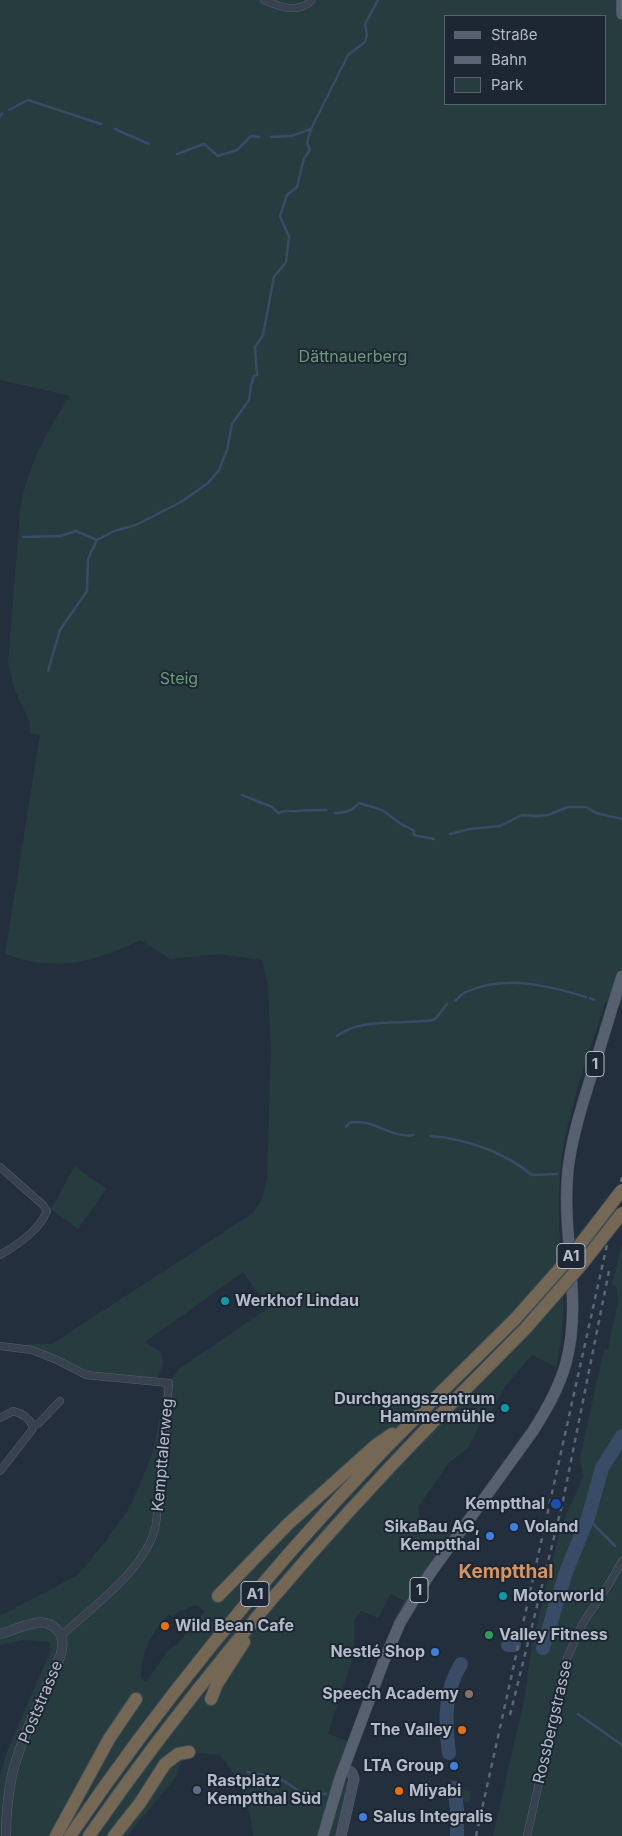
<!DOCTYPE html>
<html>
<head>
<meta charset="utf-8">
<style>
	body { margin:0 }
	#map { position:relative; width:622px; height:1836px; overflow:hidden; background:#242f3e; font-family:Inter,sans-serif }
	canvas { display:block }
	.legend { position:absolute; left:444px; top:15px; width:162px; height:90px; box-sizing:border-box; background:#1d2633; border:1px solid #59626f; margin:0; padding:6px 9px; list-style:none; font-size:15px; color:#b4bcc9 }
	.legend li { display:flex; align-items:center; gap:10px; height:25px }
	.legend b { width:25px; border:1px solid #59626f }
</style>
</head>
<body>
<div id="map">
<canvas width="622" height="1836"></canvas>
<ul class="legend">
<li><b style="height:6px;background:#56606e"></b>Straße</li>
<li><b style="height:6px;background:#5a6575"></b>Bahn</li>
<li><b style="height:14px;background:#263c3f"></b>Park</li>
</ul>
</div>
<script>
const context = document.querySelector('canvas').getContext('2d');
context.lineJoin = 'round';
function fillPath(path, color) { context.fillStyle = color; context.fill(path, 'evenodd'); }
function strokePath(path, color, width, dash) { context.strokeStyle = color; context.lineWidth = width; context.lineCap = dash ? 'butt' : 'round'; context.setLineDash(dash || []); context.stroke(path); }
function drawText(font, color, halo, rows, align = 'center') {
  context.font = font + ' Inter,sans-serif'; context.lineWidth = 4; context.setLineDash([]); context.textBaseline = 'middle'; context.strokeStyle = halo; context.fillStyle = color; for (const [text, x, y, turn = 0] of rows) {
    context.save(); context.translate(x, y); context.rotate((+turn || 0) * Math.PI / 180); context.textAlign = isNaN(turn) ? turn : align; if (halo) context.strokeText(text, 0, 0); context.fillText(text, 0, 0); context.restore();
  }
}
fillPath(new Path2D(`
	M0 0H622V1006L605 1002C588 1058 565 1116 560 1174 554 1240 573 1301 556 1367L532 1355 506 1385 488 1418 484 1416 468 1448 448 1464 418 1507 420 1522 458 1535 400 1623 394 1620 404 1601 391 1594 378 1618 361 1611 354 1620V1654L328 1734 354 1743 344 1767 351 1772 341 1836H253C251 1808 239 1775 219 1755L189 1752 183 1757 176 1777 127 1836H0V1774L8 1749 49 1654 50 1642 24 1640 0 1645V1616L78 1575 106 1541 130 1507 152 1455 162 1408 163 1383H169L180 1368 268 1308 243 1272 145 1342 161 1352 163 1363 157 1382 86 1375 21 1348 28 1344H52L253 1213 262 1199 267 1179 271 1049 268 987 262 960 218 954 170 959 140 940C111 955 75 967 43 963 30 962 17 958 5 954L40 735 30 733V722L14 689 8 662 20 512C25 471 47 430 70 396L0 380ZM446 16H606V104H446ZM196 1605 205 1611 177 1645 169 1649 146 1682 141 1678C142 1649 150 1636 168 1615L174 1617 180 1610H184Z
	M75 1166 106 1189 78 1229 51 1209Z
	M622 1245V1836H493L525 1696 531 1651 543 1599 561 1527 583 1477 580 1458 604 1349H608L618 1302 616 1286 612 1284Z
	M462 1790 471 1791 470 1802 462 1801 460 1791Z`), '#263c3f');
fillPath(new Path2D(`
	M549 1602 562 1605 557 1624 544 1621Z
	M458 1793 461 1814V1836H452C454 1821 450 1805 458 1793Z`), '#394c67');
strokePath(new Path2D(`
	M9 110 28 100 101 124
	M0 116 2 114
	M115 129 149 144
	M271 137 291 136 311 129
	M177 154 204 144 218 156 237 150 251 136 259 137
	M23 537 60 536 76 531 97 540 114 531 136 525 181 502 208 483 219 470 227 450 232 424 249 400 251 385 254 376 257 375 255 347 263 335 274 277 286 262 289 237 280 216 287 195 297 187 304 158 310 150 307 143 311 129 348 55 365 42 367 35 365 24 378 0
	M48 671 60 630 87 591 88 559 97 540
	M242 795 272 807 278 813C288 809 289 812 297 811 307 810 316 810 326 810
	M335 813C345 813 352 811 359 803L382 810 401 824 413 830 414 835 434 839
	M450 834 470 829 500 826 522 815 536 816 548 815 568 807H586L596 813 622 819
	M590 998 594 1000
	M455 1001C458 999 460 995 464 993 503 974 547 985 586 997
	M337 1036C361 1017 403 1025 433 1020L436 1018 447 1004
	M346 1127 349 1123C371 1117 392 1139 413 1135
	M430 1136C467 1139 504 1152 532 1175L557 1174
	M588 1518C596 1528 606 1536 615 1546
	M578 1714 622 1745
	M247 1772 278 1777 302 1793 326 1794`), '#394c67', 2.5);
strokePath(new Path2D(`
	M508 1645H514
	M543 1648 566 1572 588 1518 602 1468 622 1436
	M449 1753C445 1722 444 1691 461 1664
	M454 1788 457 1809V1836`), '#394c67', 14);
const minor = new Path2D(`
	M264 0C280 7 299 14 312 0
	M0 1167 43 1205 47 1211C39 1231 17 1245 0 1255
	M0 1346 32 1350 57 1360 86 1375 169 1383 156 1524C148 1568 92 1607 61 1636
	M0 1418 13 1411C21 1413 29 1418 33 1426
	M0 1471 32 1430 33 1426 39 1423 60 1401
	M527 1836 567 1658 583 1623 609 1584 622 1561`);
const tertiary = new Path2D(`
	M0 1634C17 1630 43 1613 57 1630 64 1637 63 1648 60 1657 44 1695 22 1734 12 1775 8 1795 6 1815 6 1836`);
const secondary = new Path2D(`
	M341 1836 354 1779 352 1773 344 1767`);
const primary = new Path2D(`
	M622 0V14
	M323 1836 340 1778 383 1663 400 1623 429 1575 533 1431C547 1409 559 1388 566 1363 583 1299 561 1234 568 1170 572 1135 583 1103 593 1070 603 1039 612 1007 622 976`);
const motorway = new Path2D(`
	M218 1596 288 1524 376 1445 392 1434
	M211 1699 217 1684 244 1642
	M56 1836 109 1739 136 1699
	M70 1836C161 1702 265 1575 377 1457 422 1410 469 1365 516 1318
	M89 1836C180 1705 282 1582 391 1466 435 1419 481 1374 526 1328
	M114 1836 140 1803 165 1764 178 1754 189 1752`);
strokePath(minor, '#565f6c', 8);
strokePath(tertiary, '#565f6c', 10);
strokePath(secondary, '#565f6c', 11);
strokePath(primary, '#414a57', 12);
strokePath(motorway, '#434c59', 14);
strokePath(minor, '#38414e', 7);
strokePath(tertiary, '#38414e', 9);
strokePath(secondary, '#465061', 10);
strokePath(primary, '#56606e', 11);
strokePath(motorway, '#746855', 12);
strokePath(new Path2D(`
	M510 1715 563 1501 609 1271
	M476 1836 622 1177`), '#5a6575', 2.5, [5, 5]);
const motorwayBridge = new Path2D(`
	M516 1318 572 1255 622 1190
	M526 1328 582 1264 622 1213`);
strokePath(motorwayBridge, '#434c59', 14, []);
strokePath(motorwayBridge, '#746855', 12);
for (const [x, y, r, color] of [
	[225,1301,5,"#0f9aa8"],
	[505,1408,5,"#0f9aa8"],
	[556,1504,6,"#1a4fb4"],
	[514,1527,5,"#3f7fe0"],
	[490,1536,5,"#3f7fe0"],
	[503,1596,5,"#0f9aa8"],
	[165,1626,5,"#e8710a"],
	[489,1635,5,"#2e9e5b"],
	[435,1652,5,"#3f7fe0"],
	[469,1694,5,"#8d6e63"],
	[462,1730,5,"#e8710a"],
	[454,1766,5,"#3f7fe0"],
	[197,1790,5,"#5c6f8a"],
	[399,1791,5,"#e8710a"],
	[363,1817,5,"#3f7fe0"]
]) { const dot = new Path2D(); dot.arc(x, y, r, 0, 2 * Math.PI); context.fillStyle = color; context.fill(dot); strokePath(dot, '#1d2633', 2); }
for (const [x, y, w] of [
	[595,1064,18],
	[571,1256,28],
	[419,1590,18],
	[255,1594,28]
]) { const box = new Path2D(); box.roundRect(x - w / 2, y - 12.5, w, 25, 4); context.fillStyle = '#1d2633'; context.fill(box); strokePath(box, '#b4bcc9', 1); }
drawText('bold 15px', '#b4bcc9', null, [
	["1",595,1064],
	["A1",571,1256],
	["1",419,1590],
	["A1",255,1594]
]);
drawText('16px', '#6b9a76', '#1d2633', [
	["Dättnauerberg",353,357],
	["Steig",179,679]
]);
drawText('bold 16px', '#b4bcc9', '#1d2633', [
	["Werkhof Lindau",235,1301],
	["Durchgangszentrum",495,1399,"right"],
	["Hammermühle",495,1417,"right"],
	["Kemptthal",545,1504,"right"],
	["SikaBau AG,",480,1527,"right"],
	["Kemptthal",480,1545,"right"],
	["Voland",524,1527],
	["Motorworld",513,1596],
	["Wild Bean Cafe",175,1626],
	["Valley Fitness",499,1635],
	["Nestlé Shop",425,1652,"right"],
	["Speech Academy",459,1694,"right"],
	["The Valley",452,1730,"right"],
	["LTA Group",444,1766,"right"],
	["Rastplatz",207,1781],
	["Kemptthal Süd",207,1799],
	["Miyabi",409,1791],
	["Salus Integralis",373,1817]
], 'left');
drawText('16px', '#b4bcc9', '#1d2633', [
	["Kempttalerweg",163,1455,-85],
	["Poststrasse",41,1702,-67],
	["Rossbergstrasse",553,1722,-77]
]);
drawText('bold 19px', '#d59563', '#1d2633', [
	["Kemptthal",506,1572]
]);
</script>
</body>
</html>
